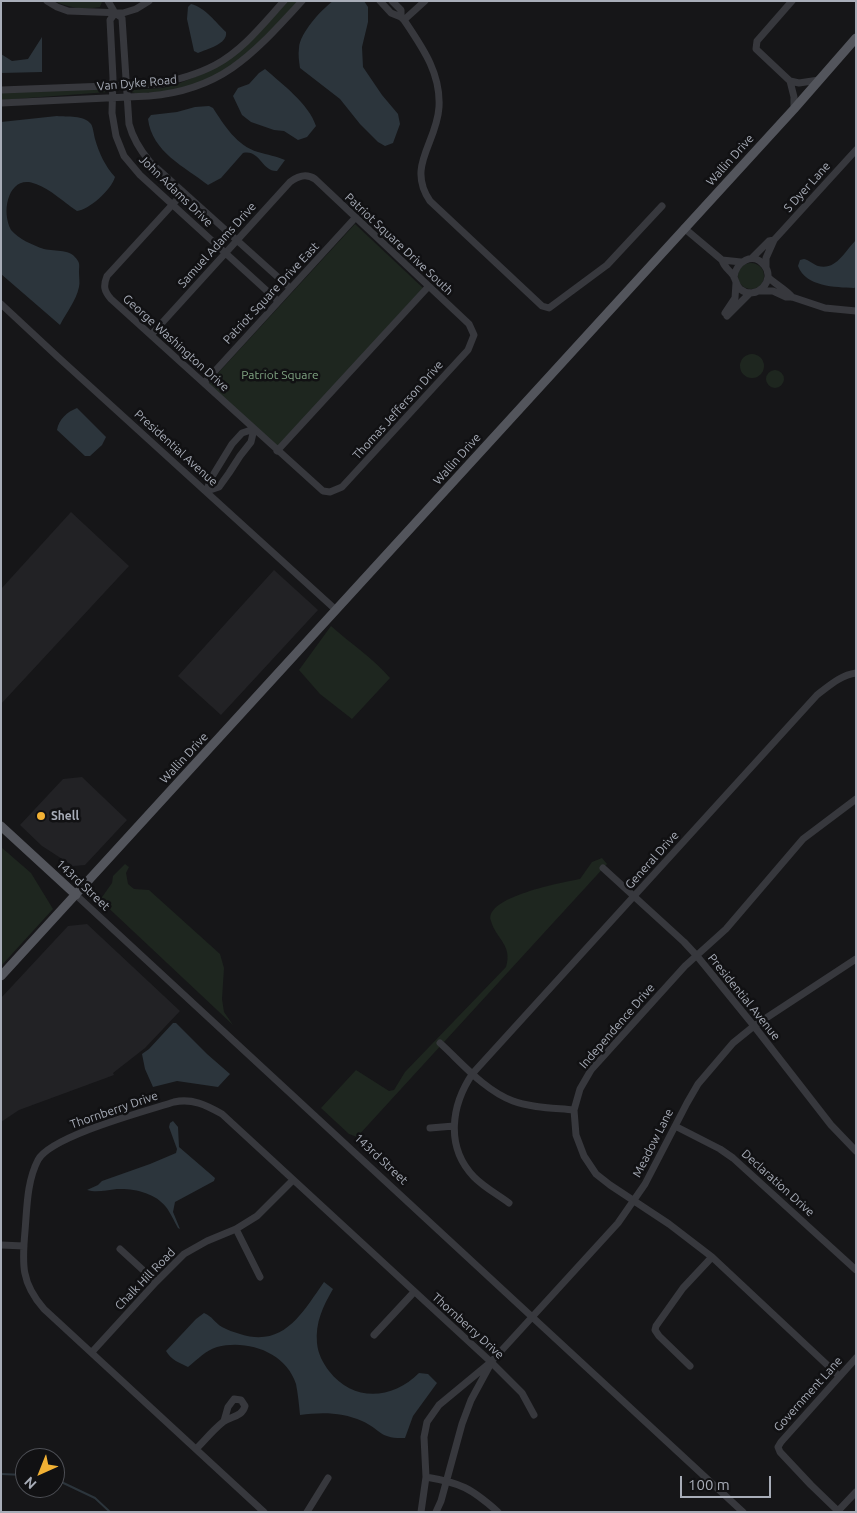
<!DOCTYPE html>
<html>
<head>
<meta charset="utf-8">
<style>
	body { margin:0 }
	#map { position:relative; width:857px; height:1513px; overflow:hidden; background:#161618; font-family:Ubuntu,sans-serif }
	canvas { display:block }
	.frame { position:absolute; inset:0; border:2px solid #a8adb8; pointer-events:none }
	.north { position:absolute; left:15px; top:1448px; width:50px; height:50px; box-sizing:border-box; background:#111113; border:1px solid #4d4f55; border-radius:50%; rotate:224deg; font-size:14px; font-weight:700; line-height:20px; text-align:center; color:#a8adb8 }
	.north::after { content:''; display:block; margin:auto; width:18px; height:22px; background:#f2b134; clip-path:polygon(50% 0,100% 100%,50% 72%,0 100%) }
	.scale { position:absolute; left:680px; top:1476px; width:91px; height:22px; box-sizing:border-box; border:2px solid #a8adb8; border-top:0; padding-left:6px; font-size:15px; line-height:18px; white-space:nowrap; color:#a8adb8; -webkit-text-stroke:4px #111113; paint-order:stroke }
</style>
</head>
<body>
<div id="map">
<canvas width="857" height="1513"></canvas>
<div class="frame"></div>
<div class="north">N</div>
<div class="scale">100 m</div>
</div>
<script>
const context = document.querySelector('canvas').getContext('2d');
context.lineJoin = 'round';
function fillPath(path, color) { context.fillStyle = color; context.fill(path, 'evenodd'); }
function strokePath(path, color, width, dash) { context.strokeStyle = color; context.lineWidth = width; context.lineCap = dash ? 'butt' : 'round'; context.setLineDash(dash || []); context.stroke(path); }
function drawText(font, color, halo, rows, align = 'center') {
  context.font = font + ' Ubuntu,sans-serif'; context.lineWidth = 5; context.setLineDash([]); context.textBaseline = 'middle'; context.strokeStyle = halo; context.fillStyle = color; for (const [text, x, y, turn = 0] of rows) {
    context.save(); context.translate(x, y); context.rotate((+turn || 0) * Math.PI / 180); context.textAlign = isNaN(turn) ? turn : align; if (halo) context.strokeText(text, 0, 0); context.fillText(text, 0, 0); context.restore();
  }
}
fillPath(new Path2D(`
	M71 512 129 566 1 704V589Z
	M274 570 318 610 221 715 178 676Z
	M82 777 127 820 85 865 73 866 42 846 20 825 63 779Z
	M87 924 180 1011 145 1048 113 1073 114 1075 19 1110 1 1122V998L68 926Z`), '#222225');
fillPath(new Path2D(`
	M54 1H102V2L100 7C84 10 69 8 54 1Z
	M288 1H298C265 37 233 75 183 88 169 92 152 92 138 94L131 92 132 90 163 88 180 83 200 75 258 34Z
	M109 89 108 92 1 100V92Z
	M355 224 423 288 277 448 208 384Z
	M738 276a13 13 0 1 1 26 0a13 13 0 1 1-26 0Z
	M740 366a12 12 0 1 1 24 0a12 12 0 1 1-24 0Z
	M766 379a9 9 0 1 1 18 0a9 9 0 1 1-18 0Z
	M331 626C351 644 373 658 390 678L352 719 320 694 299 670Z
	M1 847 31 873 53 909 1 966Z
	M602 858 607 864 357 1137 349 1134 321 1108 356 1070 389 1091 394 1090 405 1072 506 967C513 945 496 939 491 921 483 897 564 882 580 879L592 862Z
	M125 864 129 867 126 873 128 884 134 889 149 890 220 954 224 968 222 999 224 1012 233 1025 100 900 112 883 113 876Z`), '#1e261f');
fillPath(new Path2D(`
	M333 1H364L368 7V22L362 47 363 67 382 95 398 114 400 124 393 143 385 146 378 142 360 124 340 99 300 68C299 61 298 55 299 48 300 33 321 10 333 1Z
	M191 4C205 7 216 23 226 32 228 44 207 49 198 53L194 51 187 19 188 7Z
	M42 37V72L1 73V54L12 61 28 59Z
	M265 69C282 84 309 104 316 126L307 137 298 140 284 131 274 130 251 122 242 115 233 96 238 88 249 84 259 73Z
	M209 106 213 108C224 125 237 146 258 152 268 155 276 156 285 160L277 171C262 172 260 149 243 153L221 178 208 185C185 167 152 152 148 119L151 115 177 112 195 107Z
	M57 116C67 117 84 115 91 124 93 127 94 135 95 139 99 153 105 166 115 177 112 189 89 210 77 211 63 202 52 190 36 184 10 173 0 209 11 230 19 239 32 245 44 249 56 252 71 248 78 261 80 264 79 268 79 272 79 277 80 283 79 287 76 301 66 313 60 325L1 274V122Z
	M856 240V287L854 288C835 287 806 287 798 266L800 260 804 259C809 260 813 264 818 266 836 271 845 251 856 240Z
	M77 408 106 437 102 445 90 456H85L57 430C59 419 67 412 77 408Z
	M173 1023H176L207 1054 230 1074 218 1087 177 1081 153 1087 145 1069 142 1054 149 1049Z
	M173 1121 178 1127 179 1147 215 1178 214 1181 175 1202 173 1212 180 1229 178 1228C174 1221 170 1212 166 1207 156 1193 133 1188 117 1189 106 1190 97 1193 87 1190L98 1185 102 1181 150 1164 176 1153 177 1149 169 1127 170 1123Z
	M324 1282 333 1289C323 1306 315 1323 317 1343 318 1354 323 1363 329 1371 353 1402 392 1400 419 1373L428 1374 437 1383 413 1416 405 1438C379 1439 382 1430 362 1421 342 1412 321 1412 300 1415 299 1405 298 1394 296 1384 286 1352 247 1339 217 1347 206 1350 197 1360 188 1367 180 1363 171 1360 166 1351L196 1319 204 1313C213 1317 214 1322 222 1327 227 1330 234 1332 240 1334 284 1348 302 1313 324 1282Z`), '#2c353c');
strokePath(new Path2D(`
	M1 1474 25 1475
	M55 1479 95 1498 110 1512`), '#2c353c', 2);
strokePath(new Path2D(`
	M47 1 57 7 68 11 123 13 136 9 149 1
	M108 1 115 13 122 18 129 124C133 139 140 150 150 162L290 288
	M380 1 391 13 401 17 404 20C422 47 441 73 439 107 437 143 406 166 430 201L542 306 549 308 607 265 662 206
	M392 1 401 10V17
	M792 1 757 41 756 49 790 81 799 83 819 80
	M115 13 110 20 113 78 112 113 116 136 124 156 140 175 278 301
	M404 20 425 1
	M790 81 794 97V109
	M1 90 160 84C179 79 198 74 215 65 243 50 263 24 284 1
	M1 103 149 96C223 90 254 53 302 1
	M684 228 722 260C724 267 729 270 733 275 736 280 736 285 740 289 756 302 777 280 764 265 753 251 736 262 734 277
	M752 258 769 241 774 240 856 150
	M722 260 741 262
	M766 267V258L774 240
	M769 278C774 283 789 292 792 297
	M760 291H773L786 297H792L825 308 856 311
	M1 304 59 358 336 610
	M725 313 735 298 736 283
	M727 316 750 293
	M151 335 290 182C298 176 306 173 315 179L469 324 474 335 468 350 342 487 330 492 323 491 111 299C104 291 103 286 107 276L183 193
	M204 383 355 218
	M277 451 428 287
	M207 491 210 480 232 444 242 433 254 429
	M207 491 219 487 229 473 240 456 251 442 254 429
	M603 868 684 942 697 956 754 1026 831 1125 856 1151
	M76 895 743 1512
	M440 1043C462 1063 484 1090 513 1101 532 1108 554 1108 574 1110
	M675 1126 720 1149 733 1158 856 1270
	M430 1128 454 1126
	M509 1203C497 1194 485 1188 474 1177 445 1147 451 1105 473 1073L817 695C829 686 841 675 856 673
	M236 1229 260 1277
	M1 1245 24 1246
	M120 1249 156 1282
	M374 1335 414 1292
	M92 1352 156 1282 184 1254 207 1241 236 1229 257 1216 293 1180
	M690 1366 659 1336 655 1330 656 1326 683 1288 712 1257
	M839 1376 712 1257 669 1224 610 1185 596 1174 584 1156 576 1135 574 1110 580 1089 591 1070 685 966 726 929 803 839 856 799
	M196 1449C205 1440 213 1430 223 1422 231 1416 242 1417 245 1406L241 1400 234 1399 228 1407 224 1421
	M426 1477C461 1483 471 1488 498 1512
	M838 1511 856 1492
	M264 1512 44 1309C21 1283 22 1264 25 1231 27 1207 27 1181 38 1160 51 1136 146 1111 174 1102 192 1098 206 1105 222 1114L491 1362 522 1393 534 1415
	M307 1512 328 1478
	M421 1512 426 1477 424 1437 427 1422 439 1405 491 1362 618 1223 645 1184 687 1103 698 1084 733 1043 754 1026 856 959
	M436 1512 441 1501 462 1424 471 1400 490 1365
	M839 1512 811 1485 780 1452 778 1447 781 1442 856 1358`), '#37383d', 7);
strokePath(new Path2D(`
	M1 826 76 895
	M1 976 794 109 856 38`), '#53555c', 9);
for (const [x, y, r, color] of [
	[41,816,5,"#f2b134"]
]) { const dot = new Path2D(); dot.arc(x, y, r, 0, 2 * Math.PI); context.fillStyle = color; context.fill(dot); strokePath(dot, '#111113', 2); }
drawText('12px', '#a8adb8', '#111113', [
	["Van Dyke Road",137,83,-5],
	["Wallin Drive",730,160,-48],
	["S Dyer Lane",807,187,-48],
	["John Adams Drive",176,191,44],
	["Patriot Square Drive South",399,244,43],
	["Samuel Adams Drive",217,245,-48],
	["Patriot Square Drive East",271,293,-47],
	["George Washington Drive",176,343,42],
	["Thomas Jefferson Drive",398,410,-48],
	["Presidential Avenue",176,448,42],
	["Wallin Drive",457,459,-48],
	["Wallin Drive",184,758,-47],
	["General Drive",652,860,-48],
	["143rd Street",83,885,43],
	["Presidential Avenue",744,997,51],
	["Independence Drive",617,1026,-49],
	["Thornberry Drive",114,1110,-19],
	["Meadow Lane",653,1143,-63],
	["143rd Street",381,1159,43],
	["Declaration Drive",778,1183,42],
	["Chalk Hill Road",145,1279,-46],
	["Thornberry Drive",468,1326,42],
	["Government Lane",808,1394,-48]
]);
drawText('12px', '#7fa381', '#111113', [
	["Patriot Square",280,375]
]);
drawText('bold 12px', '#a8adb8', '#111113', [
	["Shell",51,816]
], 'left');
</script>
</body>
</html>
